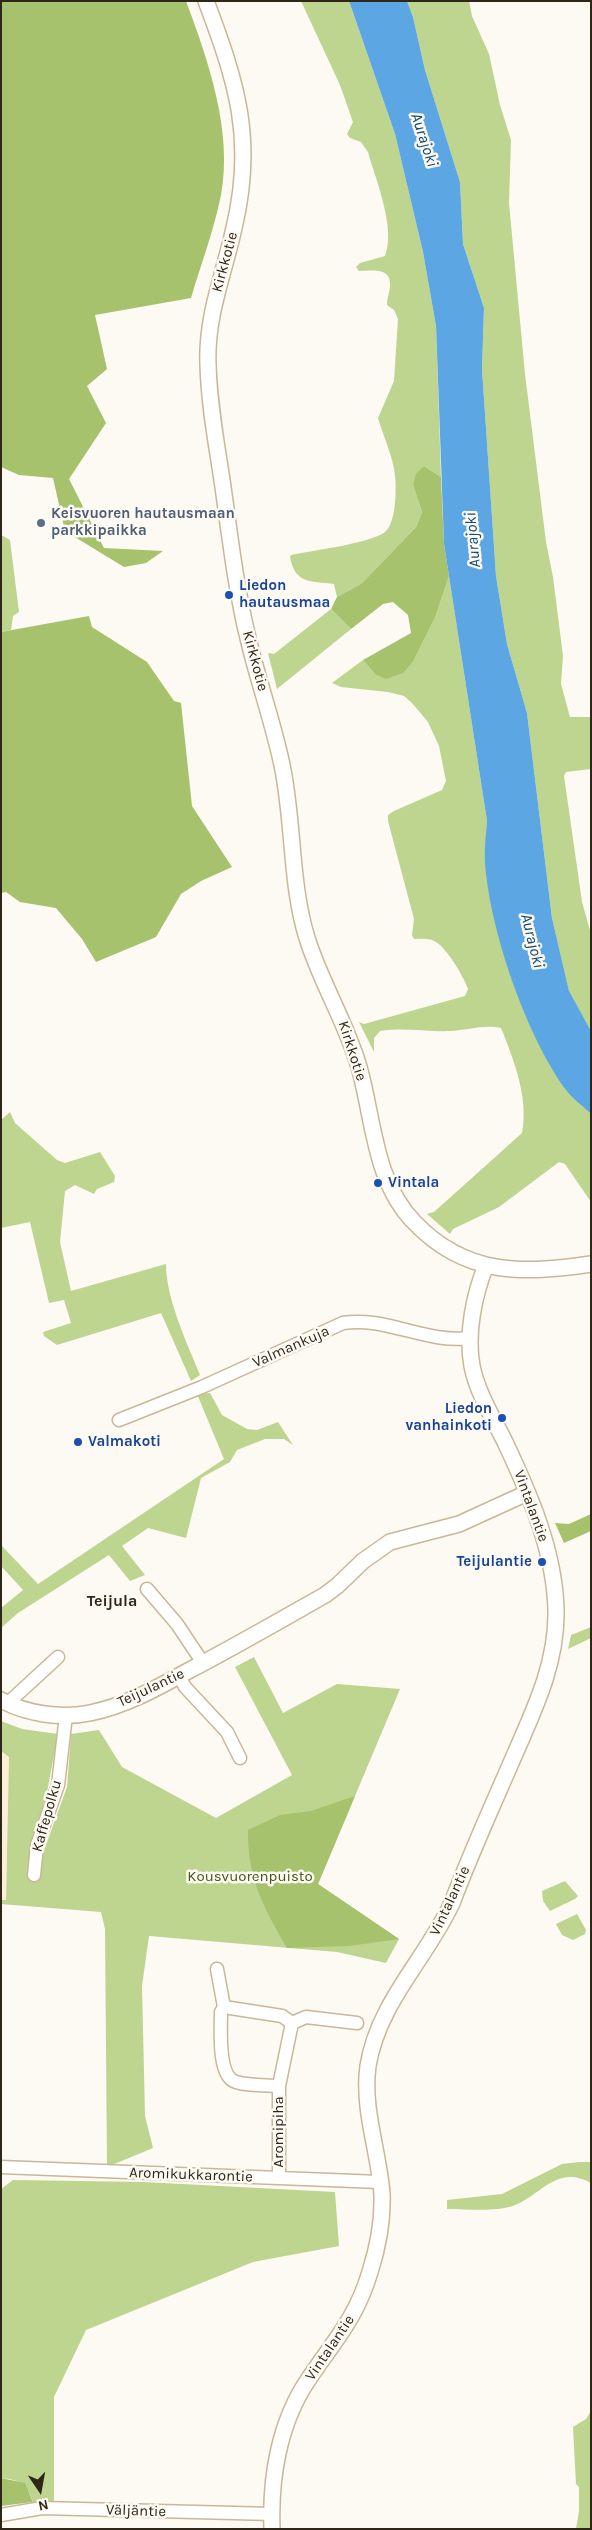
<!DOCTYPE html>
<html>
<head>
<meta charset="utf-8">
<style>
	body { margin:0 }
	#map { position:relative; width:592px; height:2530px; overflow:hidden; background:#fdf9f3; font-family:Karla,sans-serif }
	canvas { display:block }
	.frame { position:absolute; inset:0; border:2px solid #2d2619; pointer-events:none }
	.north { position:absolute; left:15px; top:2465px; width:50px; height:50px; -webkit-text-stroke:4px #fdf9f3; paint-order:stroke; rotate:168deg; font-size:14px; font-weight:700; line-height:20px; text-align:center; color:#2d2619 }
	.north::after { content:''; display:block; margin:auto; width:18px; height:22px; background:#2d2619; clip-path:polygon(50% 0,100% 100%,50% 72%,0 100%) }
</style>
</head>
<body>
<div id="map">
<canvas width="592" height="2530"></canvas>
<div class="frame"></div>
<div class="north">N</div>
</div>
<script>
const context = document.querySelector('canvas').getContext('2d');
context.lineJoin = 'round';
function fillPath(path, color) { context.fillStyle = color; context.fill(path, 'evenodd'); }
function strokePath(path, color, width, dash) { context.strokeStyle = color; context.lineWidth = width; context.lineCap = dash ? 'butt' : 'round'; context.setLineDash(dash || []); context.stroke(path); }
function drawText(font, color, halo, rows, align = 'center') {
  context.font = font + ' Karla,sans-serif'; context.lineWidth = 5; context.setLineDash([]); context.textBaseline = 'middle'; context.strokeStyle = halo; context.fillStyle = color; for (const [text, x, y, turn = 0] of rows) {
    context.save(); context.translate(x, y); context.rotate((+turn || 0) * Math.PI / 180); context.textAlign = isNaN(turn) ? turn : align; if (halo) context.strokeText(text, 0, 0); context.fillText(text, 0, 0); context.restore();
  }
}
fillPath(new Path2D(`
	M1 1751 9 1756 6 1900H1Z`), '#fdefd7');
fillPath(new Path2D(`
	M301 1H349L395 134 423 252 436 326 441 477 424 466 413 485 422 512 416 527 362 583 337 597 334 584C310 581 295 584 290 557L291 555C311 551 371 543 385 532 397 522 397 484 394 469 391 452 383 435 378 418L394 381 398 319 394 310 387 305C387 297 390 292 390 285 391 267 371 271 359 271L356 267 360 263 385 256C396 228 376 181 368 152L361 142 350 138 347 134 353 122 340 85Z
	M407 1H469L472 16 489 54 500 105 511 140 509 203 525 374 546 542 553 577 563 656 561 684 570 717H591V769L566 772 564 776 582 902 591 934V1031L569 992 552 918 527 713 507 644 496 576 482 369 484 308 463 244 460 182 425 70 413 17Z
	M1 535 10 540 19 612 13 616 11 630 1 632Z
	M449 576 487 821 485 863 586 1109 591 1114V1202L565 1164 559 1162 499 1207 453 1229 450 1234 427 1214 434 1212 522 1133C529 1099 514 1060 501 1028 485 1024 467 1030 450 1031 426 1032 404 1027 380 1031L374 1038V1052L359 1022 364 1024 465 996 468 989C464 977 446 946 434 941 428 938 420 939 414 939L412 935 414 919 388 821V815L394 811 442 790 446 781 439 746 428 722 412 703 404 696 388 692 341 687 332 683 363 660 375 674 414 660 435 618Z
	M331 609 351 629 277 689 268 653 274 654Z
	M10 1112 15 1123 57 1160 65 1163 100 1152 115 1176 114 1182 97 1189 94 1194 75 1185 65 1191 60 1242 71 1291 166 1264C166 1299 187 1343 200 1375L191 1381 161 1313 57 1345 44 1336 43 1332 71 1323 64 1300 49 1303 30 1222 1 1228V1120Z
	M210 1393 222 1415 247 1429 257 1430 278 1422 293 1445 284 1439H265L237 1450 230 1462 201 1478 186 1538 148 1528 122 1546 145 1575 130 1581 109 1555 18 1613 1 1628V1608L23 1590 1 1566V1545L38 1584 224 1459 197 1394Z
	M591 1627V1638L568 1649 571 1635Z
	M254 1657 283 1713 337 1684 400 1689 318 1884 399 1939 386 1963 337 1952 149 1936 142 1986 145 2116 153 2148 107 2167 105 1929 101 1912 1 1904V1900H6L9 1757 1 1751V1721L22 1729 58 1734 47 1792 30 1849 43 1853 67 1787 71 1734 99 1730 122 1767 216 1818 292 1775 235 1667Z
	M565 1881 578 1896 575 1899 550 1911 543 1901 542 1891Z
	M577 1914 586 1930 585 1934 573 1940 562 1935 556 1924Z
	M580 2162H591V2183C556 2164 541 2196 513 2206 494 2212 468 2209 447 2209V2200L502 2194 562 2164Z
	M13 2180 144 2182 335 2192 339 2246 253 2262 86 2330 54 2397V2501L33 2502C27 2483 20 2480 1 2478V2189Z
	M591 2411V2529H576L579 2511V2487L576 2484 573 2427 586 2419Z`), '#bdd58f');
fillPath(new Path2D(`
	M1 1H186C208 60 233 131 221 195 214 230 201 264 191 298L95 315 107 369 87 386 106 423 69 479 104 548 163 551 146 563 124 567 65 531 53 478 19 475 1 467Z
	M424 466 441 477 444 544 449 576 435 618 414 660 403 673 386 679 375 674 363 660 411 633 408 615 393 602 383 604 351 629 331 609 337 597 362 583 416 527 422 512 413 485 416 474Z
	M89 616 92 627 147 662 174 701 181 703 192 806 232 867 201 881 181 894 156 937 96 962 82 939 56 908 20 902 6 892 1 893V632Z
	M591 1514V1531L564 1543 555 1523 569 1524Z
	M355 1796 318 1884 399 1939 349 1946 287 1948C264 1908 247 1878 248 1830L280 1815 311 1811Z
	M1 2478 25 2483 33 2502 1 2506Z`), '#a6c26d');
fillPath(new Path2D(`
	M349 1H407L413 17 425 70 460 182 463 244 484 308 482 369 496 576 507 644 527 713 552 918 569 991 591 1031V1114C583 1106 573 1099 566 1090 526 1035 490 931 485 863 484 849 486 835 487 821L444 544 436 326 423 252 395 134Z`), '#5ca7e3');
const minor = new Path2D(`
	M119 1420 202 1387 343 1323C385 1316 427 1344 470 1338
	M147 1589 177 1624 203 1663
	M179 1676 185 1687 227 1732 240 1758
	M8 1703 58 1657
	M34 1875 37 1845 58 1785 66 1715
	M217 1969 224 2007
	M292 2023 306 2017 357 2023
	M279 2086 292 2023 282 2016 224 2007 221 2012C221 2028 217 2077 236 2082 249 2086 266 2085 279 2086V2178
	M1 2167 380 2182
	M1 2515 42 2508 272 2514`);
const tertiary = new Path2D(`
	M206 1C237 83 255 140 234 228 224 274 206 316 208 364 209 405 217 446 223 487 230 537 236 589 248 638 258 681 273 722 282 765 294 822 290 883 307 938 321 983 346 1022 359 1067 374 1120 374 1182 415 1223 466 1276 523 1274 591 1264
	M1 1700C27 1714 61 1719 90 1713 125 1706 157 1688 188 1671 234 1647 279 1621 325 1595L337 1586 363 1561 390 1542 459 1524 527 1493
	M272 2529C270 2478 279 2423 308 2380 334 2341 356 2319 370 2272 378 2247 383 2220 382 2194 379 2152 362 2109 368 2066 378 2003 426 1959 452 1903 470 1855 491 1809 511 1763 532 1714 557 1666 556 1611 555 1552 530 1495 505 1442 493 1418 477 1392 472 1366 466 1334 474 1295 486 1265`);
strokePath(minor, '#c9b797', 15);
strokePath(tertiary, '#c9b797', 18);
strokePath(minor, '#fff', 12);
strokePath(tertiary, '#fff', 15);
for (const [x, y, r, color] of [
	[41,523,5,"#5c6f8a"],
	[229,595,5,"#1a4fb4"],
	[378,1183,5,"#1a4fb4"],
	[502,1418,5,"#1a4fb4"],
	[78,1442,5,"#1a4fb4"],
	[542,1562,5,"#1a4fb4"]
]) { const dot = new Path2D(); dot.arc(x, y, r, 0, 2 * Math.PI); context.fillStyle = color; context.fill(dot); strokePath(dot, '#fdf9f3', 2); }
drawText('15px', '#2d2619', '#fdf9f3', [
	["Kirkkotie",225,262,-75],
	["Kirkkotie",255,661,75],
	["Kirkkotie",352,1051,72],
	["Valmankuja",291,1347,-24],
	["Vintalantie",531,1506,70],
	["Teijulantie",151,1688,-25],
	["Kaffepolku",47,1816,-74],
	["Vintalantie",450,1901,-65],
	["Aromipiha",279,2132,-90],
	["Aromikukkarontie",191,2175,2],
	["Vintalantie",330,2348,-56],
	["Väljäntie",136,2511,2]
]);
drawText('bold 15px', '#4e5e75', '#fdf9f3', [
	["Keisvuoren hautausmaan",51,514],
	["parkkipaikka",51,531]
], 'left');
drawText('bold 15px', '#164399', '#fdf9f3', [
	["Liedon",239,586],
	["hautausmaa",239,603],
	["Vintala",388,1183],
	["Liedon",492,1409,"right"],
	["vanhainkoti",492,1426,"right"],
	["Valmakoti",88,1442],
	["Teijulantie",532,1562,"right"]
], 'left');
drawText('15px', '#46571b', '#fdf9f3', [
	["Kousvuorenpuisto",250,1877]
]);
drawText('italic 16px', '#124a72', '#fdf9f3', [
	["Aurajoki",424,140,72],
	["Aurajoki",473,540,-95],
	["Aurajoki",532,941,76]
]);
drawText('bold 16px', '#2d2619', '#fdf9f3', [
	["Teijula",112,1601]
]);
</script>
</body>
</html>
